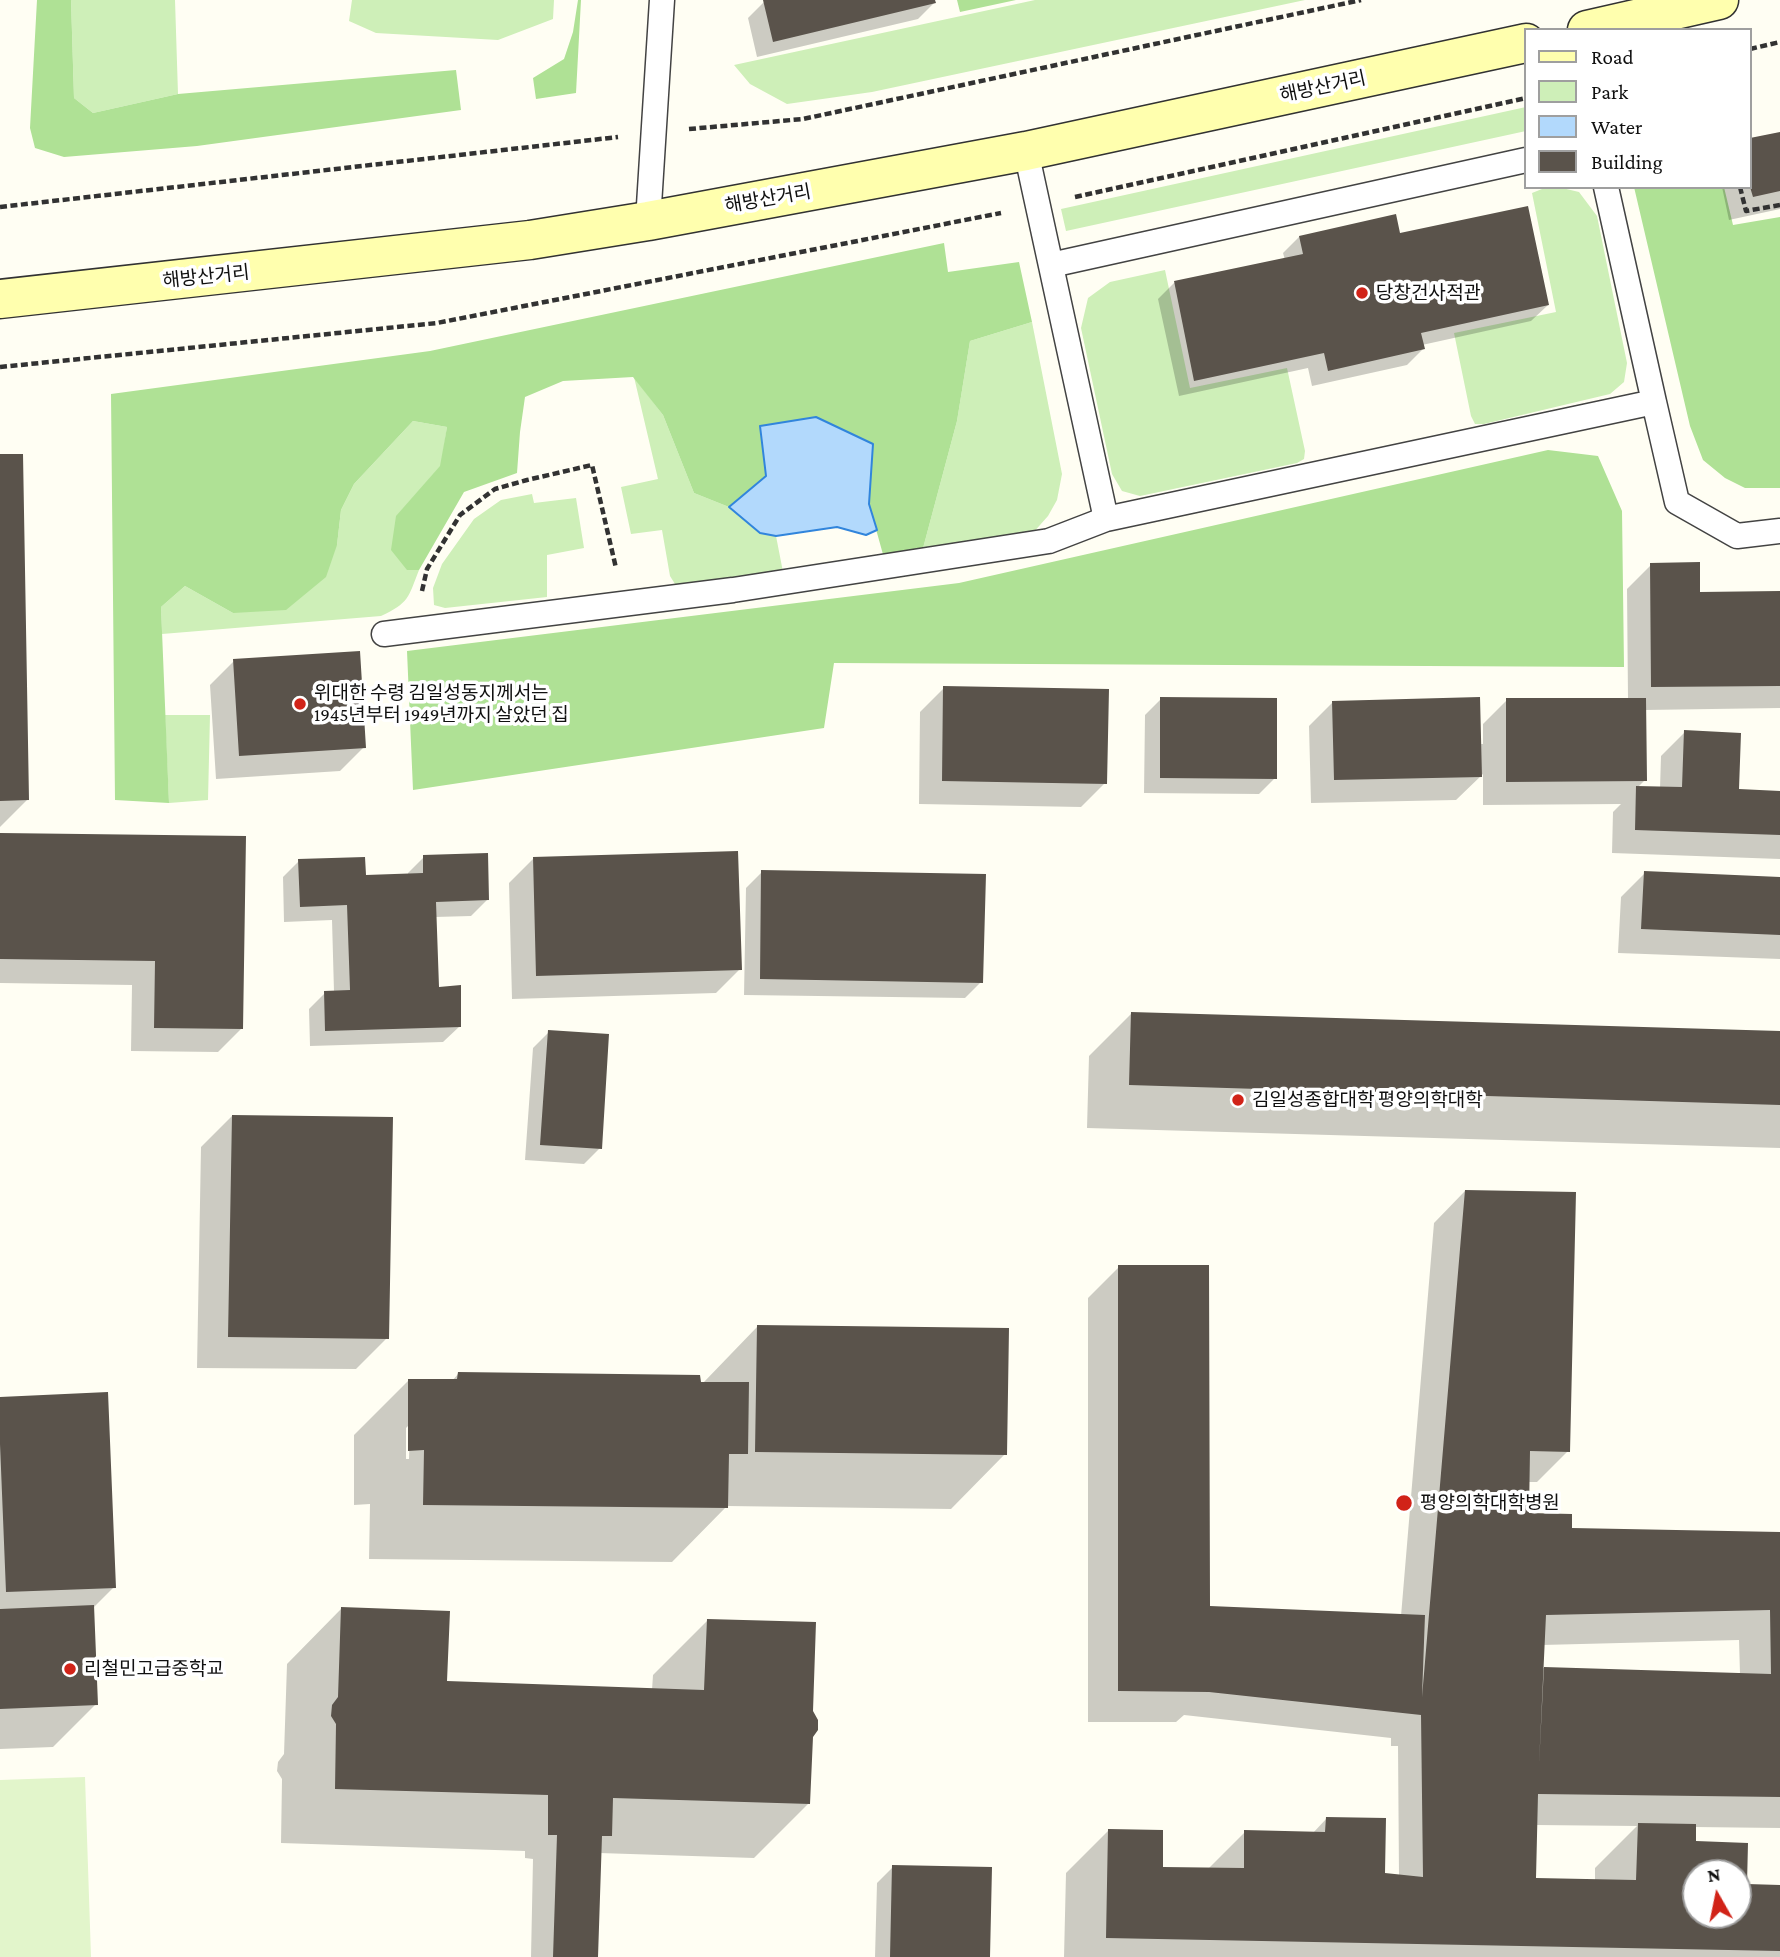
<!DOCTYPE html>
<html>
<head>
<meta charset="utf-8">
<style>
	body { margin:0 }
	#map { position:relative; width:1780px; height:1957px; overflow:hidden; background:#fffef3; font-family:"Crimson Pro",serif }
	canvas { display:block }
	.legend { position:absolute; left:1524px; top:28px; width:228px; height:161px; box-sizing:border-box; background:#fff; border:2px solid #9f9f9f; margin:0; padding:9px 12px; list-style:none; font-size:21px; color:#101010 }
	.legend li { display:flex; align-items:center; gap:14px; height:35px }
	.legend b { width:35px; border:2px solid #9f9f9f }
	.north { position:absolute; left:1682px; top:1859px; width:70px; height:70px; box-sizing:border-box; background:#fff; border:2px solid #9f9f9f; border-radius:50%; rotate:351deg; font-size:19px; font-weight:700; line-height:28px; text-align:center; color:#101010 }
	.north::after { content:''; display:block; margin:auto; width:24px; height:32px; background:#d12318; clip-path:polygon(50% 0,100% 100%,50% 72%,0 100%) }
</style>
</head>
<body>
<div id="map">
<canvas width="1780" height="1957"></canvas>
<ul class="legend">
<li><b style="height:9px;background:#ffffae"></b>Road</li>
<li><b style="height:19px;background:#ceefb8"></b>Park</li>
<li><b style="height:19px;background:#b2d9fc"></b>Water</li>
<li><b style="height:19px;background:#5a534b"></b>Building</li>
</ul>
<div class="north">N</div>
</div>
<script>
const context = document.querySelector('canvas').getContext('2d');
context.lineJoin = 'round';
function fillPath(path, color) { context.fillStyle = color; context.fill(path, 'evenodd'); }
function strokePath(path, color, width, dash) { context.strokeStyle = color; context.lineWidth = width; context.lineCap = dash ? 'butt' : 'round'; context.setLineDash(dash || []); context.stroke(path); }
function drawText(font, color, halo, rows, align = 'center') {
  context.font = font + ' "Crimson Pro","Noto Sans KR",serif'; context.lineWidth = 7; context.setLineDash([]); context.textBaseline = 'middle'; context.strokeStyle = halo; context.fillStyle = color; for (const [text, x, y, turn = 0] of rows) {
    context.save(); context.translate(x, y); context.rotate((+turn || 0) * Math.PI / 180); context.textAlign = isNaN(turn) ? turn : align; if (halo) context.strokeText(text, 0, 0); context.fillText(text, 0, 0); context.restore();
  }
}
fillPath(new Path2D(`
	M71 0H175L178 94 93 113 74 98Z
	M352 0H554L553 19 498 40 376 33 349 21Z
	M1035 0H1305L872 92 787 104 750 84 734 65Z
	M1526 107V131L1066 231 1061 209Z
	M1547 187H1558L1579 192 1597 216 1627 363 1624 382 1610 394 1484 424H1475L1471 416 1454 333 1556 312 1532 193Z
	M1165 270 1190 388 1287 368 1305 451 1304 459 1297 463 1140 496 1122 491 1112 474 1081 328 1088 298 1110 282Z
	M1032 322 1062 474 1057 500 1048 516 1032 534 922 552 957 421 970 341Z
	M634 377 663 415 694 493 729 507 760 533 776 536 783 572 687 586 675 584 670 576 662 530 631 534 621 487 658 479Z
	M413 421 447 427 441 466 396 517 407 569 419 570C408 598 409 603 381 616L162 634 161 607 185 586 233 613 337 545 341 510 354 484Z
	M532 494 534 503 576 498 584 548 547 555V597L445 608 434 605 433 588 442 564 474 519 501 500Z
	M165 715H210L208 800 169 803Z`), '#ceefb8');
fillPath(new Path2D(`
	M37 0H71L74 98 93 113 178 94 456 70 461 110 197 146 64 157 35 148 30 128Z
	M578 0H581L576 93 536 99 533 78 564 59 573 32Z
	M957 0H1016L960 12Z
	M1634 187H1724L1733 225 1780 217V488H1745L1725 478 1703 460 1690 426Z
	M944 243 948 272 1019 262 1032 322 970 341 957 421 922 552 884 558 869 504 873 444 766 476 729 507 694 493 663 415 633 377 563 381 525 397 520 432 517 473 464 492 419 570H407L391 550 396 516 440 466 447 427 413 421 354 484 341 510 337 545 326 577 286 610 233 613 185 586 161 607 169 803 115 800 111 394 430 351Z
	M1548 450 1598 456 1622 511 1624 667 834 663 824 728 413 790 407 651 959 583Z`), '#afe195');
fillPath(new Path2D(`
	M85 1777 91 1957H0V1780Z`), '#e2f5cb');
const water = new Path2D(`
	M816 417 873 444 869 504 877 530 866 535 837 527 776 536 760 533 729 507 766 476 760 426Z`);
fillPath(water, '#b2d9fc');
strokePath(water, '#3185dc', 2);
fillPath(new Path2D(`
	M771 0H933L934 3 918 19 757 57 748 18 764 2Z
	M1780 133V209L1729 220 1722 187H1750Z
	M1399 235 1548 305 1531 321 1422 345 1423 349 1407 365 1312 386 1308 368 1179 396 1158 299 1174 283 1285 260 1283 253 1299 237Z
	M0 456 27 800 0 827Z
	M1651 565 1698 593H1780V708L1645 710V780L1637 788 1660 789 1661 756 1685 732 1737 791 1780 793V859L1612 853 1613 812 1621 804 1483 805V774L1456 800 1311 803 1309 726 1333 702 1479 744H1483V724L1507 700 1628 699 1627 589Z
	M234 661 364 747 340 771 216 779 210 685Z
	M944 688 1105 783 1081 807 919 804 920 712Z
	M1161 699 1275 778 1259 794 1144 793 1145 715Z
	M0 834 242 1028 218 1052 131 1051 132 985 0 983Z
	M424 857 487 900 471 916 435 917 437 988 460 1026 443 1042 310 1046 309 1009 325 993 334 992 332 920 284 922 283 877 299 861 364 877 408 875V873Z
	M533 859 740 969 716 993 512 999 509 883Z
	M762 872 981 982 965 998 744 995 746 888Z
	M1645 873 1780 879V959L1618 953 1621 897Z
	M1132 1013 1780 1033V1148L1087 1128 1089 1056Z
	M549 1032 600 1148 584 1164 525 1160 533 1048Z
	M232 1116 387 1338 356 1369 197 1368 201 1147Z
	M1465 1191 1568 1451 1537 1482H1528L1527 1514 1570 1529 1780 1534V1828L1694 1827V1843L1746 1844 1745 1886 1780 1887V1957H1064L1066 1873 1109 1830 1161 1868 1208 1869 1245 1832 1312 1834 1327 1818 1383 1875 1399 1877 1398 1746H1391V1738L1184 1715 1176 1722H1088V1298L1119 1267 1208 1610 1401 1616 1434 1223ZM1739 1640 1740 1674 1541 1668 1542 1645ZM1535 1825 1637 1826 1595 1868V1881L1531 1880ZM1696 1873H1738V1915H1696Z
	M757 1327 1005 1454 951 1509 727 1506 672 1562 369 1559 370 1504 354 1505V1435L409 1380 452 1381 458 1374 703 1383ZM410 1424 409 1459H406V1428Z
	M0 1398 114 1587 92 1609 96 1704 53 1747 0 1749Z
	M341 1609 446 1683 652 1690 653 1675 708 1620 811 1737 809 1803 754 1858 599 1853 597 1957H531L533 1859 525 1858V1851L281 1843 282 1779 277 1771 278 1762 284 1754 287 1664Z
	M893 1867 988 1957H875L877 1883Z`), '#0003');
fillPath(new Path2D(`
	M763 0H935L936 3 773 42Z
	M1780 132V191L1753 197 1750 187V138Z
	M1528 206 1549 305 1421 333 1425 349 1328 371 1324 353 1194 381 1174 281 1303 254 1299 236 1396 214 1400 233Z
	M0 454H23L29 800 0 801Z
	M1700 562V592L1780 591V686L1651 687 1650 563Z
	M360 651 366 748 239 756 233 659Z
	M943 686 1109 689 1107 784 942 781Z
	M1160 697 1277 698V779L1160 778Z
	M1480 697 1482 777 1334 780 1332 701Z
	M1506 698H1646L1647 781 1506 782Z
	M1684 730 1741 733 1739 789 1780 791V835L1635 830 1636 786 1682 787Z
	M0 833 246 836 243 1029 154 1028 155 961 0 959Z
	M738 851 742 970 536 976 533 857Z
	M488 853 489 900 436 902 439 987 461 985V1027L325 1031 324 991 350 990 347 905 300 907 298 859 365 857 366 875 423 873V855Z
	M761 870 986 874 983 983 760 979Z
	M1644 871 1780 877V935L1641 929Z
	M1131 1012 1780 1031V1105L1129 1085Z
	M548 1030 609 1034 602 1149 540 1145Z
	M232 1115 393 1117 389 1339 228 1337Z
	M1465 1190 1576 1192 1570 1452 1530 1451 1529 1513 1572 1514V1528L1780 1532V1797L1538 1794 1536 1878 1636 1880 1638 1823 1696 1824V1841L1748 1843 1747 1884 1780 1885V1951L1106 1938 1108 1829 1163 1830V1867L1244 1868V1830L1325 1832 1326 1817 1386 1818 1385 1873 1423 1877 1421 1715 1209 1692 1118 1691V1265H1209L1210 1606 1425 1615 1422 1697ZM1770 1610 1771 1674 1544 1667 1539 1765 1546 1615ZM1696 1873H1738V1915H1696Z
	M757 1325 1009 1328 1007 1455 755 1452Z
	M458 1372 700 1375 701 1382H749L748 1454H729L728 1508 423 1505 424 1450 408 1451V1379H457Z
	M108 1392 116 1588 6 1592 0 1444V1397Z
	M94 1605 98 1705 0 1709V1609Z
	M341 1607 450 1611 447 1681 704 1690 707 1619 816 1622 813 1711 818 1720V1730L813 1737 810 1804 613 1798 612 1836H602L598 1957H553L557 1835H548V1795L335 1789 336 1724 331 1716 332 1705 338 1697Z
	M892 1865 992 1867 990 1957H890Z`), '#5a534b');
const lane = new Path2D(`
	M1026 151 1106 519
	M1606 187 1654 402
	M648 221 662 0
	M1051 265 1526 160
	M384 634 733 590 1049 541 1106 519 1654 402 1677 502 1737 536 1780 531`);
const secondary = new Path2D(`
	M1587 30 1719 0
	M0 299 530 240 648 221 1026 151 1526 43`);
strokePath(lane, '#434343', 27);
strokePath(secondary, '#323232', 41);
strokePath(new Path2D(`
	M1750 49 1780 42
	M689 129 803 119 1361 0
	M1740 187 1746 211 1780 205
	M1075 197 1526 98
	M0 207 618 137
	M0 367 437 323 1001 213
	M422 591 427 569 460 515 495 489 527 480 592 465 616 568`), '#323232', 4.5, [7, 3.5]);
strokePath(lane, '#fff', 24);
strokePath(secondary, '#ffffae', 38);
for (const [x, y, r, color] of [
	[1362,293,7,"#d12318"],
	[300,704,7,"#d12318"],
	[1238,1100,7,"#d12318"],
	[1404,1503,9,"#d12318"],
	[70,1669,7,"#d12318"]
]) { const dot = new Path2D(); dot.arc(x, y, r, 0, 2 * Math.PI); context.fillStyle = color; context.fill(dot); strokePath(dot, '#fff', 2.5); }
drawText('19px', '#101010', '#fff', [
	["해방산거리",1323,87,-12],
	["해방산거리",768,199,-10],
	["해방산거리",206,277,-6]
]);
drawText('19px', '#101010', '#fff', [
	["당창건사적관",1376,293],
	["위대한 수령 김일성동지께서는",314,693],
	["1945년부터 1949년까지 살았던 집",314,715],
	["김일성종합대학 평양의학대학",1252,1100],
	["평양의학대학병원",1420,1503],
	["리철민고급중학교",84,1669]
], 'left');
</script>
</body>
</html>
